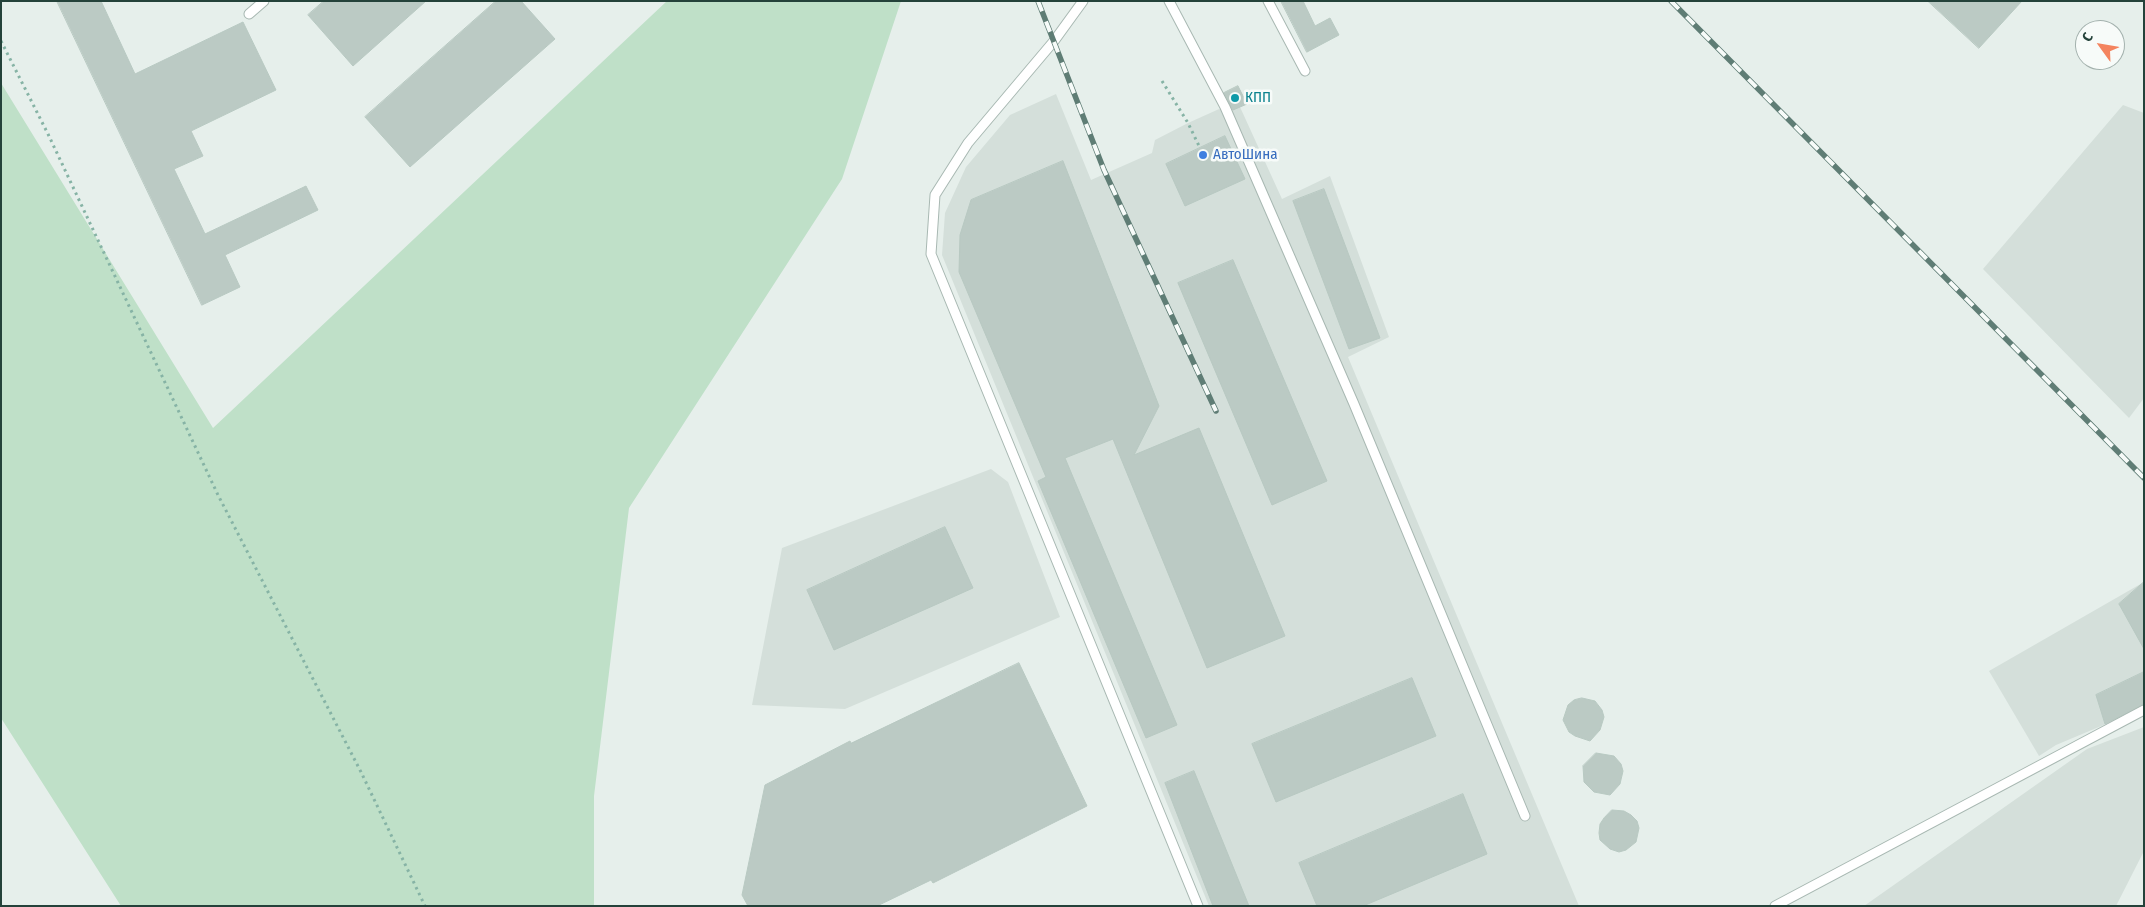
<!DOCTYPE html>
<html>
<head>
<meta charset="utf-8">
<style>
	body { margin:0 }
	#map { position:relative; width:2145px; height:907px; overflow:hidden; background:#e6efeb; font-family:"Fira Sans Condensed",sans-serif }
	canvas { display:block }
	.frame { position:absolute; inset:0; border:2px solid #24423a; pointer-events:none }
	.north { position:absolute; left:2075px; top:20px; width:50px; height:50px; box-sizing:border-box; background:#f7fbf9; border:1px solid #a3b1ad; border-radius:50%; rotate:302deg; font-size:14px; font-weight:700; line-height:20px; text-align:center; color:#24423a }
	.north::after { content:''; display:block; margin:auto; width:18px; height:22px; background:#f4845f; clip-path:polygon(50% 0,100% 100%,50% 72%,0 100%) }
</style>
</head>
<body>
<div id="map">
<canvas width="2145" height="907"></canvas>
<div class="frame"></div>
<div class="north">С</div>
</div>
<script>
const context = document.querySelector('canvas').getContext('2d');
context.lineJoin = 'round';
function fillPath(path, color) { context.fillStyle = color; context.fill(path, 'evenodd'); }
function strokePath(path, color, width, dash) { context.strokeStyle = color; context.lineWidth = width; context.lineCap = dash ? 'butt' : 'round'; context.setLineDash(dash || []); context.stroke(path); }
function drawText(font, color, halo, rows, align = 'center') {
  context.font = font + ' "Fira Sans Condensed",sans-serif'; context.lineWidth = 5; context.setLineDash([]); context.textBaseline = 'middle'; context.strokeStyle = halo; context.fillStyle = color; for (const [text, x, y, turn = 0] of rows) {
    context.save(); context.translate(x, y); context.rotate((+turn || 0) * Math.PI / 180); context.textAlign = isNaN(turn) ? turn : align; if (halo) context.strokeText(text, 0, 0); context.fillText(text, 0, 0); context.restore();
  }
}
fillPath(new Path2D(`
	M1238 86 1247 103 1240 107 1282 199 1330 176 1389 337 1348 357 1579 906H1209L942 255 945 213 966 167 1010 115 1056 94 1091 180 1152 153 1155 140 1188 123 1228 105 1223 93Z
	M2123 105 2144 113V398L2129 418 1983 269Z
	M991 469 1008 482 1060 617 845 709 752 705 782 548Z
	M2144 582V708L2056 745 2039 756 1989 671Z
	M2144 727V851L2116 906H1864L2087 749Z`), '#d4dfda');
fillPath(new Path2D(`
	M667 1H901L842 179 629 508 594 796V906H121L1 718V83L213 428Z`), '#bfe0c8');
const building = new Path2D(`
	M57 1H101L135 74 243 22 276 90 191 131 203 156 174 169 205 234 306 186 318 210 225 255 240 287 202 305Z
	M324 1H426L353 66 308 15Z
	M496 1H521L555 39 410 167 365 117Z
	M1281 1H1303L1315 26 1330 18 1339 35 1307 52Z
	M1928 1H2022L1979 48Z
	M1238 86 1247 104 1233 110 1224 93Z
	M1225 136 1245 179 1185 206 1166 164Z
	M1063 161 1159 406 1134 455 1199 428 1285 636 1207 668 1113 439 1065 458 1177 725 1146 738 1038 481 1046 477 959 272 960 235 971 200Z
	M1324 189 1380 338 1349 349 1293 201Z
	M1233 260 1327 481 1272 505 1178 283Z
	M945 527 973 588 834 650 807 590Z
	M2144 582V649L2119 604Z
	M1019 663 1087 806 933 883 931 880 877 906H748L742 895 765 785 850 741 851 743Z
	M2144 672V704L2105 724 2096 695Z
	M1412 678 1436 736 1276 802 1252 744Z
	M1582 698 1595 701 1602 710 1604 717 1600 730 1590 741 1575 736 1569 732 1563 720 1568 705 1574 700Z
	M1596 753 1614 756 1621 764 1623 771 1620 784 1610 795 1594 792 1584 782 1583 766Z
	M1194 771 1249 906H1213L1165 783Z
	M1463 794 1487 854 1363 906H1317L1299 863Z
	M1612 810 1624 811 1631 815 1637 821 1639 828 1636 842 1626 850 1619 852 1610 849 1600 840 1599 833 1600 824 1604 818Z`);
fillPath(building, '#bbcac4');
strokePath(building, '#b8c9c2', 1);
const lane = new Path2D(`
	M1083 1 1054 41 968 143 935 195 931 254 1198 906
	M1169 1 1225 107 1354 404 1525 816
	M1268 1 1305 71
	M249 14 264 1
	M1775 906 2144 710`);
strokePath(lane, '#a8b8b2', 11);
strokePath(new Path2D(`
	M1 41 48 134 218 495 361 772 425 906
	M1162 81 1188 123 1200 148`), '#86b3a5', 3, [2.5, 4]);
strokePath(lane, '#fff', 9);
const rail = new Path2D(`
	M1038 1 1104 170 1216 411
	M1671 1 2144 478`);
strokePath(rail, '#5f7d75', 5.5);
strokePath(rail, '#f7fbf9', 4, [11]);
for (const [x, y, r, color] of [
	[1235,98,5,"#0f9aa8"],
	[1203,155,5,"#3f7fe0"]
]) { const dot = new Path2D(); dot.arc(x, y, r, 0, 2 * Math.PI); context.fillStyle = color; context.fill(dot); strokePath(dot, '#f7fbf9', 2); }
drawText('15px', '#0d838f', '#f7fbf9', [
	["КПП",1245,98]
], 'left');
drawText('15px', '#366cbe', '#f7fbf9', [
	["АвтоШина",1213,155]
], 'left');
</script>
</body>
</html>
